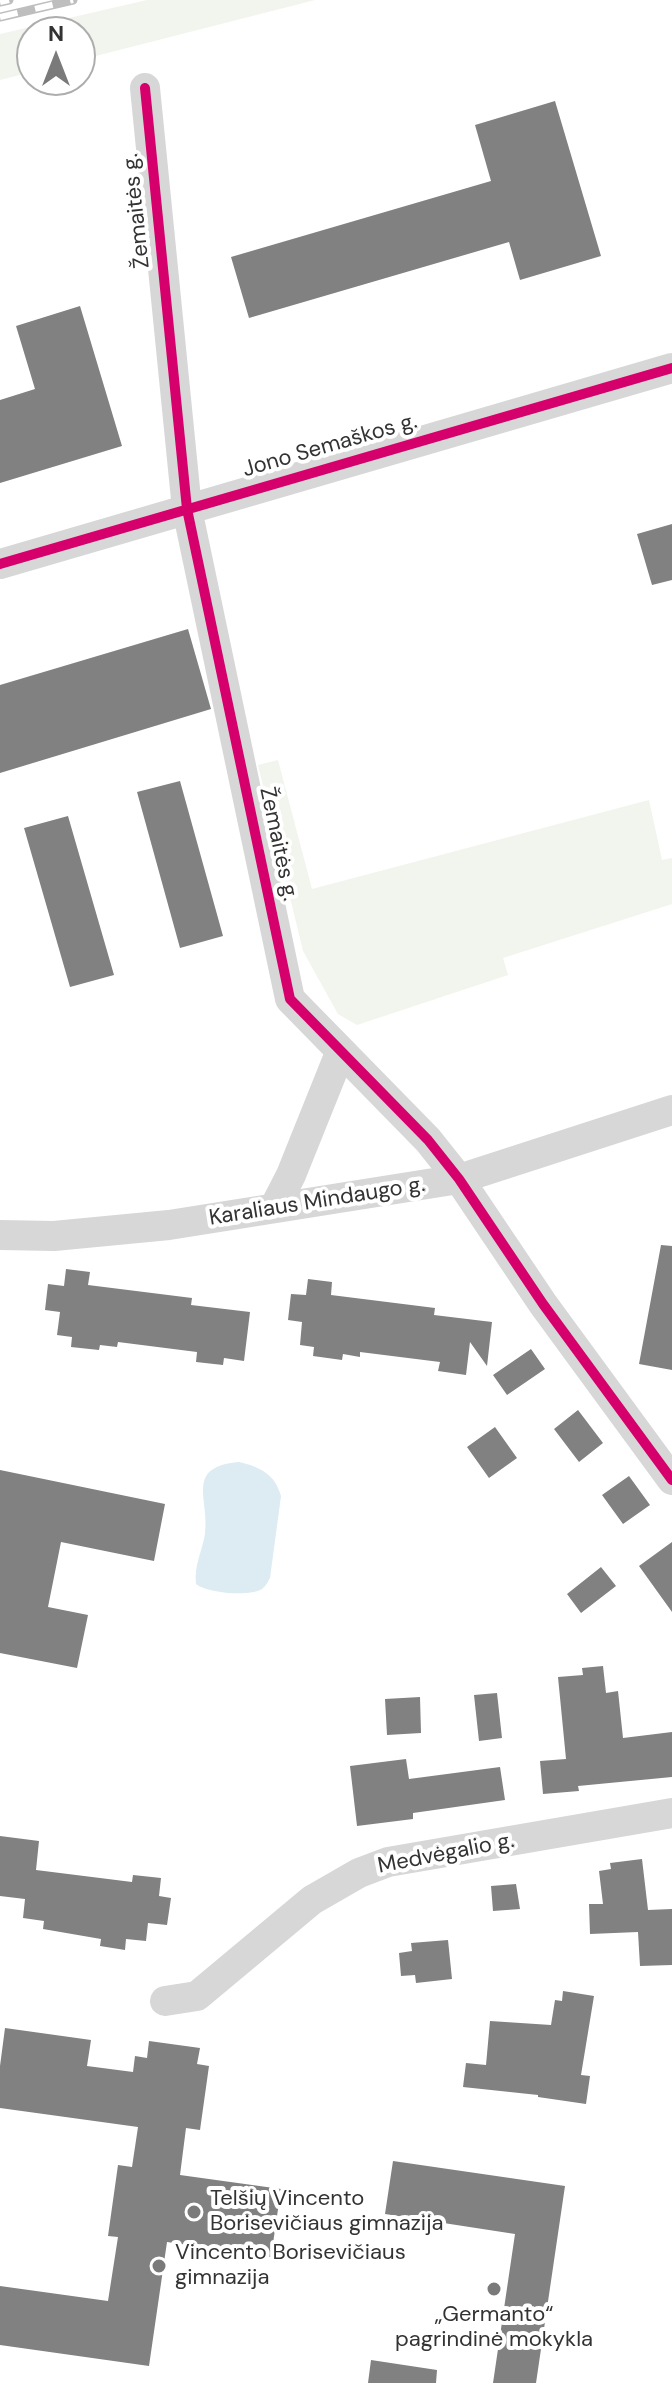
<!DOCTYPE html>
<html>
<head>
<meta charset="utf-8">
<style>
	body { margin:0 }
	#map { position:relative; width:672px; height:2383px; overflow:hidden; background:#fff; font-family:"DM Sans",sans-serif }
	canvas { display:block }
	.north { position:absolute; left:16px; top:16px; width:80px; height:80px; box-sizing:border-box; background:#fff; border:2px solid #adadad; border-radius:50%; rotate:0deg; font-size:22px; font-weight:700; line-height:32px; text-align:center; color:#333 }
	.north::after { content:''; display:block; margin:auto; width:28px; height:36px; background:#7a7a7a; clip-path:polygon(50% 0,100% 100%,50% 72%,0 100%) }
</style>
</head>
<body>
<div id="map">
<canvas width="672" height="2383"></canvas>
<div class="north">N</div>
</div>
<script>
const context = document.querySelector('canvas').getContext('2d');
context.lineJoin = 'round';
function fillPath(path, color) { context.fillStyle = color; context.fill(path, 'evenodd'); }
function strokePath(path, color, width, dash) { context.strokeStyle = color; context.lineWidth = width; context.lineCap = dash ? 'butt' : 'round'; context.setLineDash(dash || []); context.stroke(path); }
function drawText(font, color, halo, rows, align = 'center') {
  context.font = font + ' "DM Sans",sans-serif'; context.lineWidth = 8; context.setLineDash([]); context.textBaseline = 'middle'; context.strokeStyle = halo; context.fillStyle = color; for (const [text, x, y, turn = 0] of rows) {
    context.save(); context.translate(x, y); context.rotate((+turn || 0) * Math.PI / 180); context.textAlign = isNaN(turn) ? turn : align; if (halo) context.strokeText(text, 0, 0); context.fillText(text, 0, 0); context.restore();
  }
}
fillPath(new Path2D(`
	M147 0H315L80 60V32H32V72L0 80V34Z
	M278 760 312 889 649 800 662 860 672 858V904L503 958 508 975 357 1025 338 1014 303 951 258 765Z`), '#f1f5ed');
fillPath(new Path2D(`
	M239 1462C260 1467 275 1474 281 1496L270 1578C267 1583 266 1586 262 1589 249 1597 207 1593 196 1584 194 1565 202 1552 205 1534 210 1499 184 1467 239 1462Z`), '#ddebf3');
fillPath(new Path2D(`
	M555 101 601 256 520 280 509 242 249 318 231 257 491 181 475 125Z
	M80 306 122 446 0 483V400L35 389 16 326Z
	M672 524V580L652 585 637 534Z
	M188 629 211 709 0 773V685Z
	M180 781 223 936 180 948 137 792Z
	M68 816 114 975 70 987 24 828Z
	M661 1245 672 1246V1370L639 1364Z
	M66 1269 90 1272 88 1285 192 1298 191 1305 250 1312 244 1361 224 1358 223 1365 196 1362 197 1352 118 1342 117 1347 100 1345 99 1350 71 1347 72 1337 57 1335 60 1312 45 1310 48 1284 64 1286Z
	M308 1279 332 1282 331 1295 435 1308 434 1315 492 1322 487 1366 470 1342 466 1375 438 1371 440 1362 360 1352V1357L343 1354 342 1360 313 1356 314 1347 300 1345 302 1322 288 1320 291 1294 306 1295Z
	M531 1349 545 1369 507 1395 493 1375Z
	M578 1410 603 1443 579 1462 554 1429Z
	M495 1427 517 1458 489 1478 467 1447Z
	M0 1470 165 1504 154 1561 61 1542 48 1607 88 1615 77 1668 0 1653Z
	M629 1476 650 1505 623 1524 602 1495Z
	M672 1542V1612L639 1566Z
	M601 1567 616 1586 581 1613 567 1594Z
	M603 1666 606 1693 618 1691 623 1738 672 1732V1777L578 1786 579 1791 543 1794 540 1761 566 1759 558 1677 583 1675 582 1668Z
	M497 1693 502 1738 479 1741 474 1695Z
	M420 1697 421 1733 387 1735 385 1699Z
	M406 1759 409 1779 500 1767 505 1800 413 1813V1819L357 1826 350 1766Z
	M0 1836 39 1841 36 1870 132 1882 133 1875 161 1878 159 1896 171 1898 167 1925 148 1923 146 1941 126 1939 125 1950 100 1946 101 1939 43 1929 44 1921 23 1918 25 1899 0 1896Z
	M642 1859 648 1910 672 1909V1965L640 1966 638 1932 590 1934 589 1904H603L599 1871 611 1869 610 1863Z
	M516 1884 520 1909 493 1911 491 1886Z
	M448 1940 452 1979 416 1983 415 1975 401 1976 399 1953 412 1951 411 1943Z
	M563 1991 594 1996 581 2075 590 2076 586 2104 538 2097V2095L463 2087 466 2063 486 2065 490 2021 551 2025 555 2000 562 2001Z
	M5 2028 91 2040 87 2066 133 2072 135 2056 147 2058 149 2041 200 2048 197 2064 209 2066 200 2130 186 2128 180 2175 281 2189 271 2257 167 2242 149 2366 0 2345V2286L108 2301 118 2237 108 2236 118 2165 132 2167 138 2127 0 2108V2066Z
	M393 2161 565 2186 536 2383H493L515 2234 385 2214Z
	M371 2360 437 2370 436 2383H368Z`), '#818181');
strokePath(new Path2D(`
	M145 88 187 509 290 999 428 1140 459 1179 543 1304 672 1480
	M0 564 672 368
	M274 1208 291 1175 340 1053
	M0 1235 54 1236 169 1225 459 1179 672 1110
	M165 2001 197 1996 312 1900 359 1873 388 1862 672 1813`), '#d7d7d7', 30);
const rail = new Path2D(`
	M0 2 9 0
	M0 17 73 0`);
strokePath(rail, '#bebebe', 9);
strokePath(rail, '#fff', 6, [18]);
strokePath(new Path2D(`
	M145 88 187 509 290 999 428 1140 459 1179 543 1304 672 1480
	M0 564 672 368`), '#d6006c', 10);
for (const [x, y, r, color] of [
	[194,2212,8,"#7a7a7a"],
	[159,2266,8,"#7a7a7a"],
	[494,2289,8,"#7a7a7a"]
]) { const dot = new Path2D(); dot.arc(x, y, r, 0, 2 * Math.PI); context.fillStyle = color; context.fill(dot); strokePath(dot, '#fff', 3); }
drawText('22px', '#333', '#fff', [
	["Žemaitės g.",137,211,-96],
	["Jono Semaškos g.",330,446,-16],
	["Žemaitės g.",278,844,78],
	["Karaliaus Mindaugo g.",317,1202,-9],
	["Medvėgalio g.",446,1854,-11]
]);
drawText('22px', '#333', '#fff', [
	["Telšių Vincento",210,2199],
	["Borisevičiaus gimnazija",210,2224],
	["Vincento Borisevičiaus",175,2253],
	["gimnazija",175,2278],
	["„Germanto“",494,2315,"center"],
	["pagrindinė mokykla",494,2340,"center"]
], 'left');
</script>
</body>
</html>
